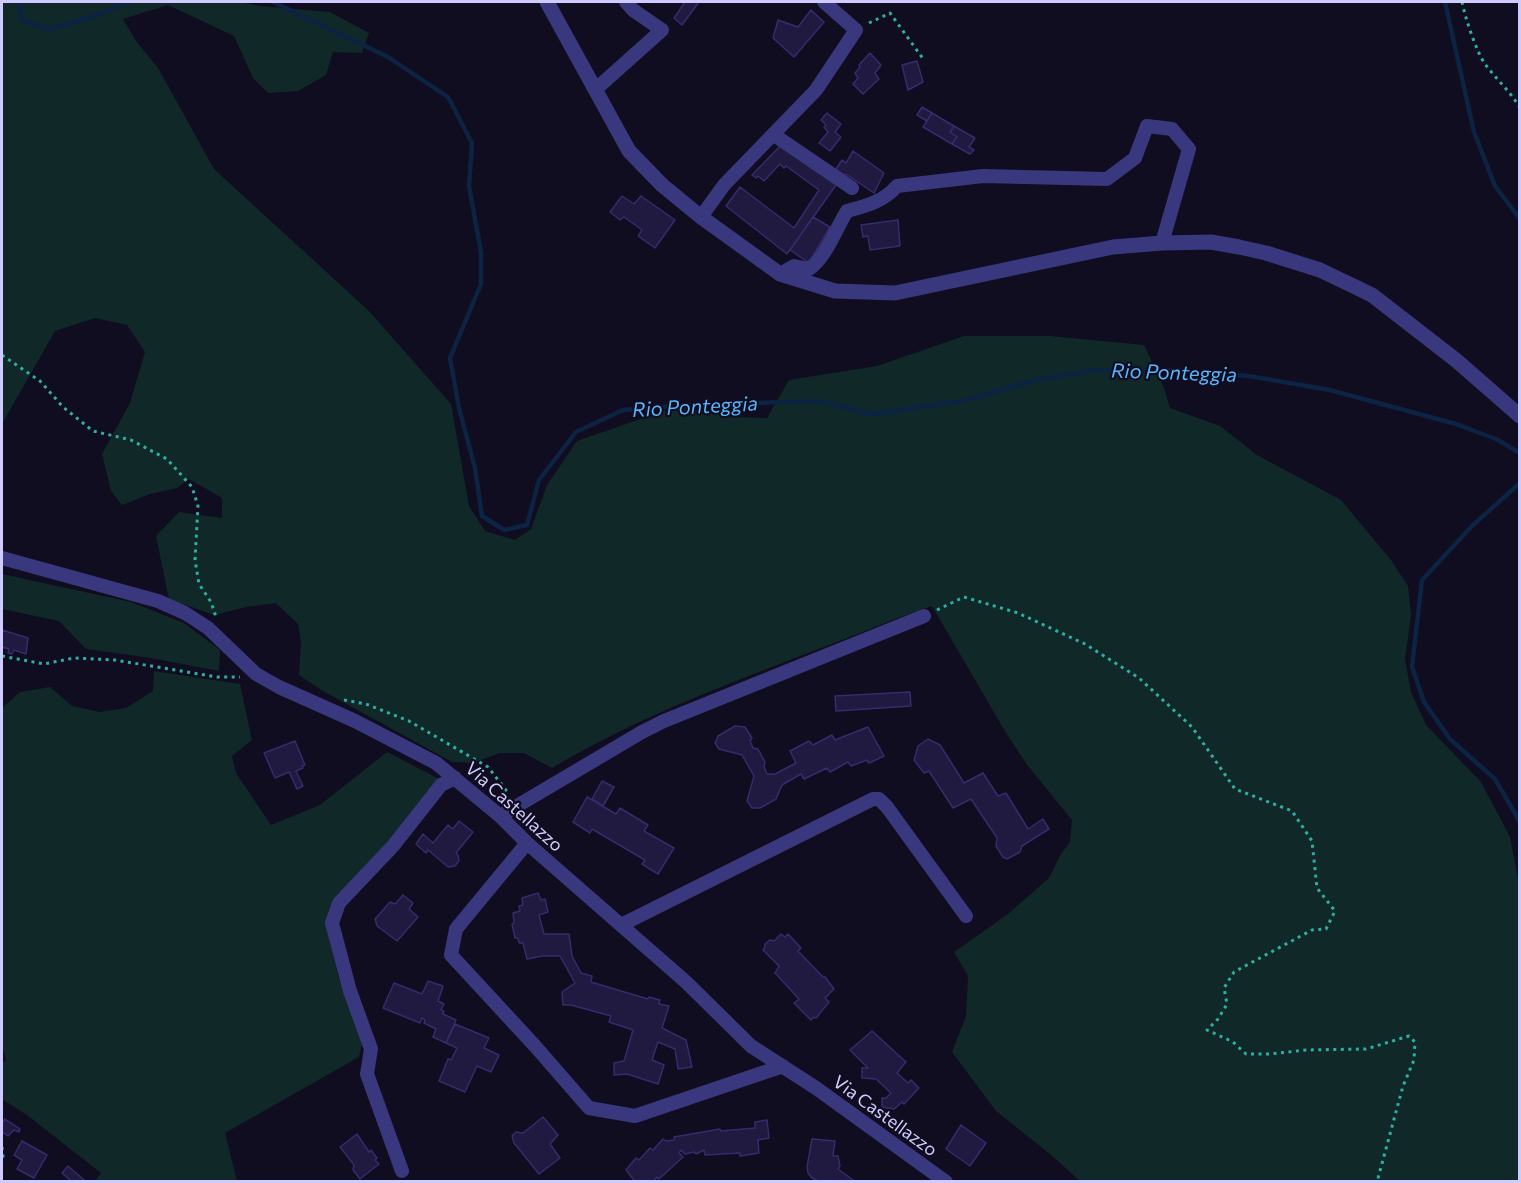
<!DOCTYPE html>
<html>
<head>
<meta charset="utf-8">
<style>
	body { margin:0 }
	#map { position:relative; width:1521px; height:1183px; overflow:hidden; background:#0f0d1f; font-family:Commissioner,sans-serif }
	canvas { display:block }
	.frame { position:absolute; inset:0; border:3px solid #d0cbfe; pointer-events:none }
</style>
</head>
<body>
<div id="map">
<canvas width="1521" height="1183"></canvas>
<div class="frame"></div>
</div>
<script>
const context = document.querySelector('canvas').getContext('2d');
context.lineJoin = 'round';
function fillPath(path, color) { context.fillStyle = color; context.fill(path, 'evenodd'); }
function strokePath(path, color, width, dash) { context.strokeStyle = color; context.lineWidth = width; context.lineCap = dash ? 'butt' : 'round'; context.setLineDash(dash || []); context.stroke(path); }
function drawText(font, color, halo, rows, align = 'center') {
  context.font = font + ' Commissioner,sans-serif'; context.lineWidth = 4.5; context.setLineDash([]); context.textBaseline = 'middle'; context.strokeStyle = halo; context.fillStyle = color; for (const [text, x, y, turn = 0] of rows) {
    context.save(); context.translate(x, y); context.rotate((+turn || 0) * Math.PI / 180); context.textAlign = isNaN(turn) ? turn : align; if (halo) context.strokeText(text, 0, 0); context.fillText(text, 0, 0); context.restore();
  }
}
fillPath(new Path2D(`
	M2 2H240L260 6 330 12 369 33 362 53 333 52 326 75 298 91 268 93 253 78 234 36 168 5 123 19 136 41 158 68 214 169 369 311 451 404 469 506 485 531 515 540 531 529 547 485 577 441 678 406 734 417 767 418 789 380 877 366 964 336H1050L1144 345 1164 388 1170 408 1220 426 1257 455 1341 500 1391 560 1408 586 1411 615 1405 659 1411 692 1426 725 1481 782 1510 837 1519 884V1181H1080L1050 1154 996 1111 952 1052 966 1016 968 976 954 952 1008 914 1049 878 1061 854 1070 842 1072 820 1028 766 1006 733 932 606 895 619C780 666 659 704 552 768L524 753H500L472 763 452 762 323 691 299 675 301 642 298 624 276 603 246 607 214 615 169 599 156 536 179 512 222 518V498L189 479 177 488 150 494 122 505 111 491 102 454 130 403 145 352 127 325 95 318 55 331 2 424Z
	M2 574 131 602 184 623 220 650 219 671 151 658 86 649 59 621 2 609Z
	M154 671 240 684 252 740 232 756 236 773 271 825 320 805 387 752 441 780 387 846 338 894 329 909 327 928 338 975 362 1043 359 1057 225 1133 237 1181H95L101 1173 27 1115 2 1099V1063L6 1060 2 1045V708L20 692 50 687 72 706 100 712 126 708 153 691Z`), '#102928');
strokePath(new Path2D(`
	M19 2 22 21 51 29 94 16 130 2
	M273 2 388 57 448 97 472 143 469 186 481 252V284L450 358 459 408 475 468 482 516 504 530 527 525 539 480 576 432 623 410 688 405 818 401 873 414 962 401 1037 380 1097 370H1177L1249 376 1330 390 1456 424 1496 439 1520 453
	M1445 2 1474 132 1495 186 1520 219
	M1520 483 1472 526 1422 580 1412 667 1424 702 1450 739 1495 779 1520 822`), '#0c2343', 4.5);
const building = new Path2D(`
	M685 2H699L682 25 674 18Z
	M811 10 824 22 794 57 773 38 778 20 798 27Z
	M870 53 881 65 875 73 879 79 863 94 853 84 858 78 855 73 860 67 859 65Z
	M917 61 923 82 908 90 902 65Z
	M922 107 932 113 927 121 917 115Z
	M827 113 841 124 835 132 841 137 830 151 819 143 828 132 824 127 826 125 821 120Z
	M932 113 954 126 950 132 957 137 952 144 923 127Z
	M954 126 975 138 969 147 974 150 970 154 952 144 957 137 950 132Z
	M781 145 836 185 787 254 726 206 740 187 794 228 819 190 786 166 784 168 780 164 764 181 758 176 756 178 752 175Z
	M853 151 884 173 874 193 846 174 845 176 836 169 842 160 846 163Z
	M622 196 634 204 641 196 675 220 655 248 638 236 642 230 624 217 620 220 610 212Z
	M813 217 830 227 809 263 790 250Z
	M898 220 900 246 870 250 868 236 863 237 861 225Z
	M2 630 28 638 26 654 14 650 12 654 8 653 9 649 2 647Z
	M910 692 911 706 836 711 835 696Z
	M735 726 745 727 752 738 750 741 753 748 758 749 765 762 764 767 767 774H775L796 763 790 751 809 741 813 745 832 735 835 740 868 727 884 756 869 763 867 760 851 766 848 762 830 772 827 768 804 779 801 774 782 785 776 799 760 808H752L747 801 754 776 742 755 719 749 715 743 718 736Z
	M928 739 940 745 964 783 983 773 998 796 1006 793 1028 829 1043 819 1049 829 1022 846 1020 852 1007 859 1003 857 996 846 997 838 971 799 953 808 929 771 924 773 914 760 918 746Z
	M295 741 305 765 302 766 303 768 296 771 303 786 297 789 289 772 275 778 264 753Z
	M602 781 614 787 603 806 592 799Z
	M587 797 616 814 620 808 648 825 644 831 674 848 658 874 642 864 645 860 592 829 590 833 573 822Z
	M459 821 473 832 456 853 458 855 459 861 455 866 448 867 428 850 426 853 416 844 423 834 433 843 448 825 453 829Z
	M538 893 541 900 545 899 548 912 539 915 544 934H569L572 956 581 973 592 976 591 982 648 999 649 997 660 1000 659 1004 669 1006 662 1028 686 1040 692 1067 678 1069 675 1049 658 1042 652 1060 664 1065 658 1084 627 1074 614 1075V1063L624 1061 633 1030 609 1022 611 1016 571 1005H563L562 992 575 983 560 956H542L527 959 523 943H519L518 938H515L512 924 514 923 513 913 520 911 519 906 523 905 522 898Z
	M403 895 413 903 409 909 418 917 397 941 377 926 375 919 390 902 395 904Z
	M781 934 785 937 788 934 801 948 798 951 823 977H825L834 989 825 998 829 1002 816 1018 814 1017 811 1020 794 1003 799 999 775 973 779 966 763 950 765 947V944L770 940 774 941Z
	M428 981 443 986 438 1001 444 1004 441 1010 444 1011 443 1014 456 1020 446 1043 433 1037 436 1029 424 1023 425 1020 422 1018 420 1023 383 1008 394 983 422 994Z
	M455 1024 489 1038 484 1048 499 1055 491 1072 477 1066 465 1092 439 1081 448 1059 451 1060 457 1048 446 1043Z
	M872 1031 906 1062 897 1073 908 1083 911 1080 919 1088 904 1104 902 1102 894 1109 882 1107V1098H886L891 1093 876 1079 862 1078V1068H868L850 1050Z
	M543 1117 558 1135 550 1144 560 1158 539 1174 514 1143 512 1136 516 1132 523 1133Z
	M5 1119 20 1129 19 1132 14 1130 8 1136 2 1132V1124Z
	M767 1120 769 1138 758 1140 759 1153 740 1156V1153L705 1155 704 1150 696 1154 694 1152 685 1154 681 1150 679 1153 683 1157 659 1179 657 1177 653 1182H633L634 1180 626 1170 636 1158 639 1160 650 1148 653 1150 663 1139 666 1141 674 1140V1137L720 1129 721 1131 755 1128V1122Z
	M961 1125 986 1143 970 1166 946 1149Z
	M357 1134 369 1152 371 1150 377 1158 375 1160 379 1164 360 1179 353 1170 354 1165 340 1147Z
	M812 1139 835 1141 833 1156H838L840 1166 838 1169 853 1180 852 1182H821L812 1178 808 1173 807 1167Z
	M22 1141 47 1155 34 1178 17 1169 22 1160 14 1155Z
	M68 1166 84 1180 83 1182H72L62 1173Z`);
fillPath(building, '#201940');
strokePath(building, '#362b6c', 1.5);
strokePath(new Path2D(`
	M1462 2C1465 17 1476 51 1485 64 1496 79 1510 91 1520 108
	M869 23 890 13 924 60
	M2 355 40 381 63 407 93 431 131 440 167 459 192 487 198 506 195 560 199 584 211 602 216 617
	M937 610 964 597 1018 613 1085 644 1139 678 1192 727 1235 789 1292 811 1312 841 1317 888 1335 911 1326 929 1312 930 1234 972 1224 988 1227 1004 1218 1019 1207 1030 1233 1042 1246 1054H1270L1306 1050 1366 1049 1409 1036 1415 1042 1414 1060 1403 1086 1377 1182
	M2 656 44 664 74 658 115 660 217 677H240
	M344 700 366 704 409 721 488 767 509 794
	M2 1147 3 1157 2 1161`), '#2fafa4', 3, [3, 4.5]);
strokePath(new Path2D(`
	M596 89 662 30 633 10 626 2
	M774 135 852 188
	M701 217 724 185 816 90 856 30 824 2
	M780 274 794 266 809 269C827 256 835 230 847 211 866 206 883 202 897 186L983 176 1107 179 1135 158 1147 126 1172 129 1189 149 1162 243
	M2 558 158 601 185 613 208 628 256 674 279 687 355 721 436 763 500 816 527 843 686 982 751 1046 816 1088 946 1182
	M500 816 642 732 664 721 924 616
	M527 843 456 929 451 955 535 1046 589 1108 635 1116 783 1066
	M621 925 873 799H879L887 807 966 916
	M402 1171 367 1074 371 1049 350 991 332 923 339 903 393 846 441 785 455 778`), '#39387e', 14);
strokePath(new Path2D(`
	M547 2 629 151 662 185 701 217 780 274 835 291 895 293 1113 247 1162 243 1211 242 1239 247 1266 253 1320 270 1372 295 1457 361 1520 416`), '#39387e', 15);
drawText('18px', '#d0cbfe', '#0f0d1f', [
	["Via Castellazzo",514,807,42],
	["Via Castellazzo",885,1116,36]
]);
drawText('italic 20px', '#5bb6fd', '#0f0d1f', [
	["Rio Ponteggia",1174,373,2],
	["Rio Ponteggia",695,407,-3]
]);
</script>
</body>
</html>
